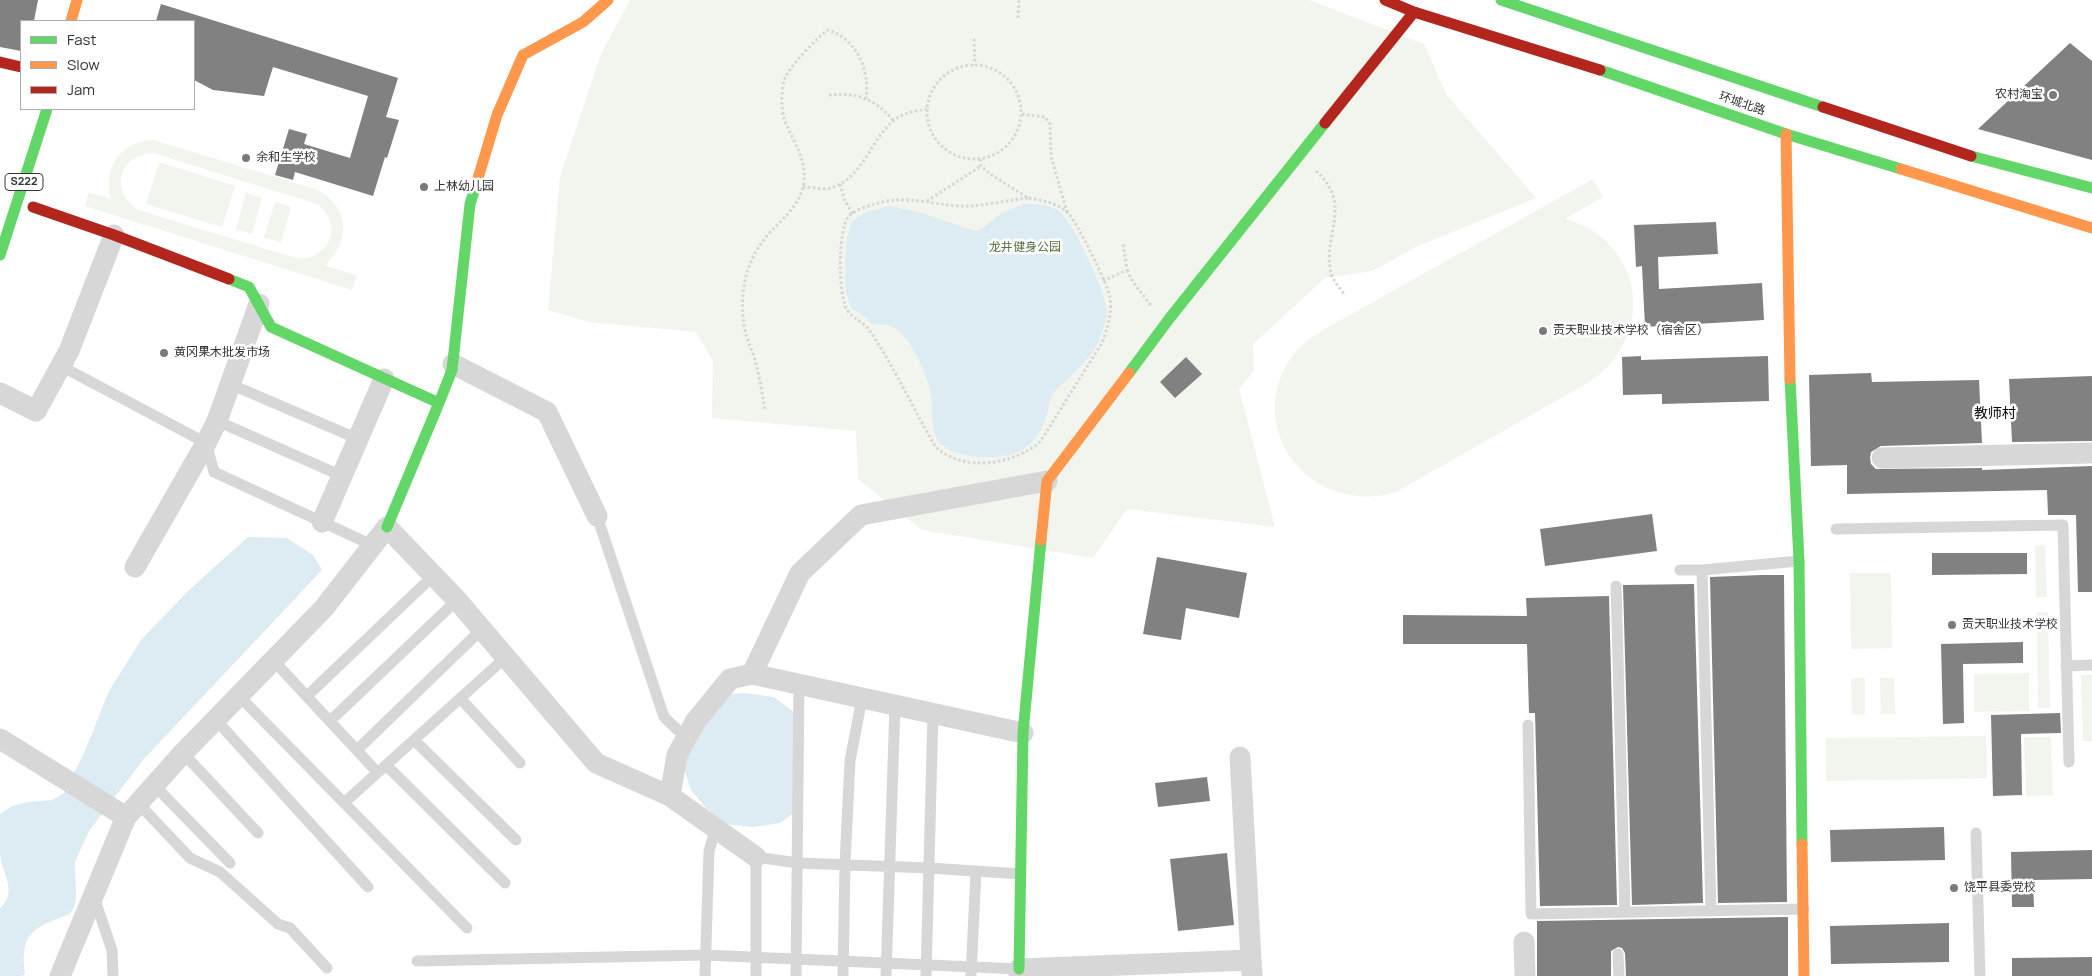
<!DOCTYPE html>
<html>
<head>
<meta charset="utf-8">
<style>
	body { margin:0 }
	#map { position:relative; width:2092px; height:976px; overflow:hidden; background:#fff; font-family:Manrope,sans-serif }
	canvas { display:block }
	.legend { position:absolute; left:20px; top:20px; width:175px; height:90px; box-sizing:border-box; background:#fff; border:1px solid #adadad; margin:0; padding:6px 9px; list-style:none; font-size:15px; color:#333 }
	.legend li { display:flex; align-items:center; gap:10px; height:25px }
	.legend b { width:25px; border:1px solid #adadad }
</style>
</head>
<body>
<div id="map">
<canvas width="2092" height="976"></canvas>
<ul class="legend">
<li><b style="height:6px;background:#63d668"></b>Fast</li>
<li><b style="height:6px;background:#ff974d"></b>Slow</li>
<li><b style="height:6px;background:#b3261e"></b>Jam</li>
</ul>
</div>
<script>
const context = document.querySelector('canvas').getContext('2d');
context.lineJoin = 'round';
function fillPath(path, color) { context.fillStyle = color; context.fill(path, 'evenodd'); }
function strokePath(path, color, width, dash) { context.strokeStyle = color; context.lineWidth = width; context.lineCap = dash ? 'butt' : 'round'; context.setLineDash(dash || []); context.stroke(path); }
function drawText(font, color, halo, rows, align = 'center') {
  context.font = font + ' Manrope,"Noto Sans SC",sans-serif'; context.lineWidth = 5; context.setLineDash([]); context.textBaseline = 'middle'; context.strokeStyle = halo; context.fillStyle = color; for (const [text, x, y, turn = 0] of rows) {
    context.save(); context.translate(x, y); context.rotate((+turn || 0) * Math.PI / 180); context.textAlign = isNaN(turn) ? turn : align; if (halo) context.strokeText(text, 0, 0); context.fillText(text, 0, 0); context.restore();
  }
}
fillPath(new Path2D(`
	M630 0H1309L1424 44 1446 94 1536 198 1418 246 1372 271 1325 278 1253 344 1254 371 1239 389 1275 527 1127 509 1093 558 922 530 858 479 856 431 712 418 713 361 696 332 589 322 548 310 560 177 601 54Z
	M153 140 315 189C349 205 352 240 325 265L357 276 352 290 85 206 89 192 111 199C102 169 121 141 153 140ZM153 153 317 204C345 225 329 261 296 258L138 210C109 192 119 154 153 153Z
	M159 162 235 186 222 227 146 204Z
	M1593 179 1603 197 1565 219C1578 223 1591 228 1602 238 1650 279 1640 347 1591 381L1396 492C1311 518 1239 426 1294 354 1302 344 1313 337 1323 330Z
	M246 193 262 198 252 234 236 229Z
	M275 202 291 207 281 242 264 238Z
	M2045 545 2047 597H2036L2035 546Z
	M1850 573H1891L1892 648 1851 649Z
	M2037 612H2048L2050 708H2038Z
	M2029 673V711L1974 712V674Z
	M2081 675H2092V741H2083Z
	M1851 678H1865V714L1852 715Z
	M1880 678H1894L1895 714H1881Z
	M1986 736 1987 778 1826 781V738Z
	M2024 737H2051L2053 795 2026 796Z`), '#f1f5ed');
fillPath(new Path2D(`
	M1023 204C1034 204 1047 204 1057 210 1073 219 1105 291 1107 310 1108 320 1101 334 1098 343 1091 358 1075 371 1064 383 1060 386 1055 390 1053 394 1048 403 1048 414 1044 423 1038 439 1026 451 1009 455 990 459 946 459 936 437 931 424 933 410 931 396 928 375 911 335 891 326 886 324 877 325 872 324L864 316 852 309 846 292 845 265 847 238 852 222 858 217 866 212 889 206 919 212 975 231 980 230 1002 213Z
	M248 537 287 538 313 555 322 570 143 760 89 831 75 862 76 896 75 905 70 914C35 927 19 932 25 974L22 976H0V908C19 892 1 873 0 853 0 841 0 827 0 814L12 806 28 802 52 800 64 793 85 751 109 691 141 640 188 591Z
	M745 693 774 697 794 712 796 811 780 823 753 827 725 824 704 806 691 790 683 766 688 743 728 694Z`), '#ddebf3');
fillPath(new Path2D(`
	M0 0H38L34 21H21V51L0 47Z
	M161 4 398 78 386 117 399 120 387 158 385 157 373 196 295 172 293 180 275 175 289 129 307 134 304 144 350 158 368 96 273 67 264 96 213 90 194 80V21H156Z
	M2070 43 2092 61V160L1978 129Z
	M1716 222 1718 254 1658 257 1659 289 1762 283 1764 320 1645 327 1642 266 1636 267 1634 225Z
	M1641 356V360L1768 356 1769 401 1662 404V394L1623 395 1622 357Z
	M1186 357 1202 374 1175 398 1160 382Z
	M1871 373 1872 382 1979 380 1982 443 1881 446 1871 452 1870 458 1871 464 1876 469 1982 468V470L2092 466V592H2078L2076 515H2048L2047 490 1847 494V465L1811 466 1809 375Z
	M2092 376V441L2012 442 2009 379Z
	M1652 514 1657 551 1545 566 1540 529Z
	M1932 553H2027V574L1932 575Z
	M1157 557 1247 573 1239 618 1186 608 1181 640 1143 634Z
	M1761 575H1784L1787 902 1718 903 1710 577Z
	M1694 584 1703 903 1632 905 1623 585Z
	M1609 596 1617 905 1540 906 1535 713H1529L1527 644H1403V615L1527 616 1526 598Z
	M2023 642V663L1963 664 1964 723 1943 724 1941 644Z
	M2060 713 2061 733 2021 734 2022 795 1993 796 1991 715Z
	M1207 777 1210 801 1158 807 1155 783Z
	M1944 827 1945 860 1831 862 1830 830Z
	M2092 850V879L2033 880 2034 907H2012L2011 852Z
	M1227 853 1234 925 1178 931 1170 859Z
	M1788 917V976H1626L1625 953 1622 948 1618 947 1611 951V976H1537V921Z
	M1949 923V962L1831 964 1830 926Z
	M2092 957V976H2012V958Z`), '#818181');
strokePath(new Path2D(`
	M1018 18 1019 0
	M974 39 975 65
	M927 112a47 47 0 1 1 94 0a47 47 0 1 1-94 0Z
	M829 95C859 92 874 99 894 121
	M1022 114 1045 117 1050 124 1051 156 1067 212
	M980 159 981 166 990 174 1028 198
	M1316 171C1354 205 1322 233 1331 273 1333 281 1341 289 1345 296
	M840 184 844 199 853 214
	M803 187C811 187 822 190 830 188 864 179 871 136 897 118 906 112 917 111 927 109
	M1029 198C1043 201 1058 203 1068 213 1077 222 1108 285 1110 297 1112 312 1108 328 1102 343L1040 442C1013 465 962 473 935 446 913 408 894 367 870 331 864 322 853 319 847 310 838 295 838 232 848 217 853 211 867 206 875 204 908 193 940 208 973 206 991 204 1010 200 1029 198Z
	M927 201 981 166
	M1127 270 1133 282 1152 307
	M1103 281 1127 270 1123 243
	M765 409C762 394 760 378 756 364 754 354 749 345 746 335 739 304 742 272 760 245 773 225 797 212 803 187 809 161 793 142 784 119 781 108 781 89 785 78 790 66 817 38 828 30 857 39 870 70 866 99`), '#d6d6d6', 3, [2.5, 2.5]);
strokePath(new Path2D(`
	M61 366 206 443 214 472 372 545
	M230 384 358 439
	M217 421 342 476
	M597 516 664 717 686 738
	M1836 529 2063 525 2069 762
	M1680 570H1702L1799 561
	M1702 570 1711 910
	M1616 586 1625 912
	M273 660 377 772
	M2066 666 2092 665
	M239 696 467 928
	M307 696 434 575
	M460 698 520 763
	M216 720 368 887
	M330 721 457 600
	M1528 725 1531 914 1804 909
	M414 740 516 840
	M357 750 482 629
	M183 753 258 833
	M386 765 505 883
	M154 785 230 863
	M345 802 506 657
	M138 803 190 858 220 872 278 924 290 928 327 968
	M1976 833 1980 976
	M94 897 112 950 113 976
	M1618 954 1619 976
	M417 961 705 955 1019 969
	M705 976 709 851 716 828
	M756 976V857L798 863 929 868 1021 874
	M796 976 799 684
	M843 976 845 864 850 761 862 698
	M886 976 895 705
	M926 976 933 713
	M971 976 976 871`), '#d7d7d7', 11);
strokePath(new Path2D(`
	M453 364 547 412 597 516
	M0 393 36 411 69 351 114 235
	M1882 458 2092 453
	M322 522 384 379
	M135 567 206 443 217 421 259 304
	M752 674 1023 733
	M0 739 126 817
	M1240 757 1251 960
	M670 796 756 857
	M1524 942 1525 976
	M60 976 126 817 183 753 324 608 387 527 457 600 596 763 670 796 677 755 695 722 730 679 752 674 800 573 861 515 1047 481
	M1019 976V969L1251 960 1252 976`), '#d7d7d7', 21);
strokePath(new Path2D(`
	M1501 0 1823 107
	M1600 70 1786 134 1901 169
	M1971 156 2092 188
	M0 255 47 109
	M229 279 249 287 271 327 439 403 452 370 470 204 476 185
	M1129 373 1169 319 1325 123
	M1790 379 1799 561 1802 844
	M387 527 439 403
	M1019 969 1023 733 1041 540`), '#63d668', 11);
strokePath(new Path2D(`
	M71 21 77 0
	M1786 134 1790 379
	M1901 169 2092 228
	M476 185 497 115 523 55 583 22 608 0
	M1041 540 1047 481 1129 373
	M1802 844 1804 976`), '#ff974d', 11);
strokePath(new Path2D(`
	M1385 0 1414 12 1600 70
	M0 62 21 67
	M1823 107 1971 156
	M1325 123 1414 12
	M33 207 114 235 229 279`), '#b3261e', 11);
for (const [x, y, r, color] of [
	[2053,95,5,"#7a7a7a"],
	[246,158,5,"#7a7a7a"],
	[424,187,5,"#7a7a7a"],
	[1543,331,5,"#7a7a7a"],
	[164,353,5,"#7a7a7a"],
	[1952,625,5,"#7a7a7a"],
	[1954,888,5,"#7a7a7a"]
]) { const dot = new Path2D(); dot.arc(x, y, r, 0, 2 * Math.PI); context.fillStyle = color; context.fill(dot); strokePath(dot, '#fff', 2); }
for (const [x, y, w] of [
	[24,182,38]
]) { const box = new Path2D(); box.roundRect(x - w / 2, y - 8.5, w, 17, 4); context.fillStyle = '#fff'; context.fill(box); strokePath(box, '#333', 1); }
drawText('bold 11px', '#333', null, [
	["S222",24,182]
]);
drawText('12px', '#333', '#fff', [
	["农村淘宝",2043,95,"right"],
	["余和生学校",256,158],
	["上林幼儿园",434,187],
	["贡天职业技术学校（宿舍区）",1553,331],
	["黄冈果木批发市场",174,353],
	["贡天职业技术学校",1962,625],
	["饶平县委党校",1964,888]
], 'left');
drawText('12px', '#333', '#fff', [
	["环城北路",1742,104,19]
]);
drawText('12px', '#56703f', '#fff', [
	["龙井健身公园",1025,248]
]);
drawText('14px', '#000', '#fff', [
	["教师村",1995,414]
]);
</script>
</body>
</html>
